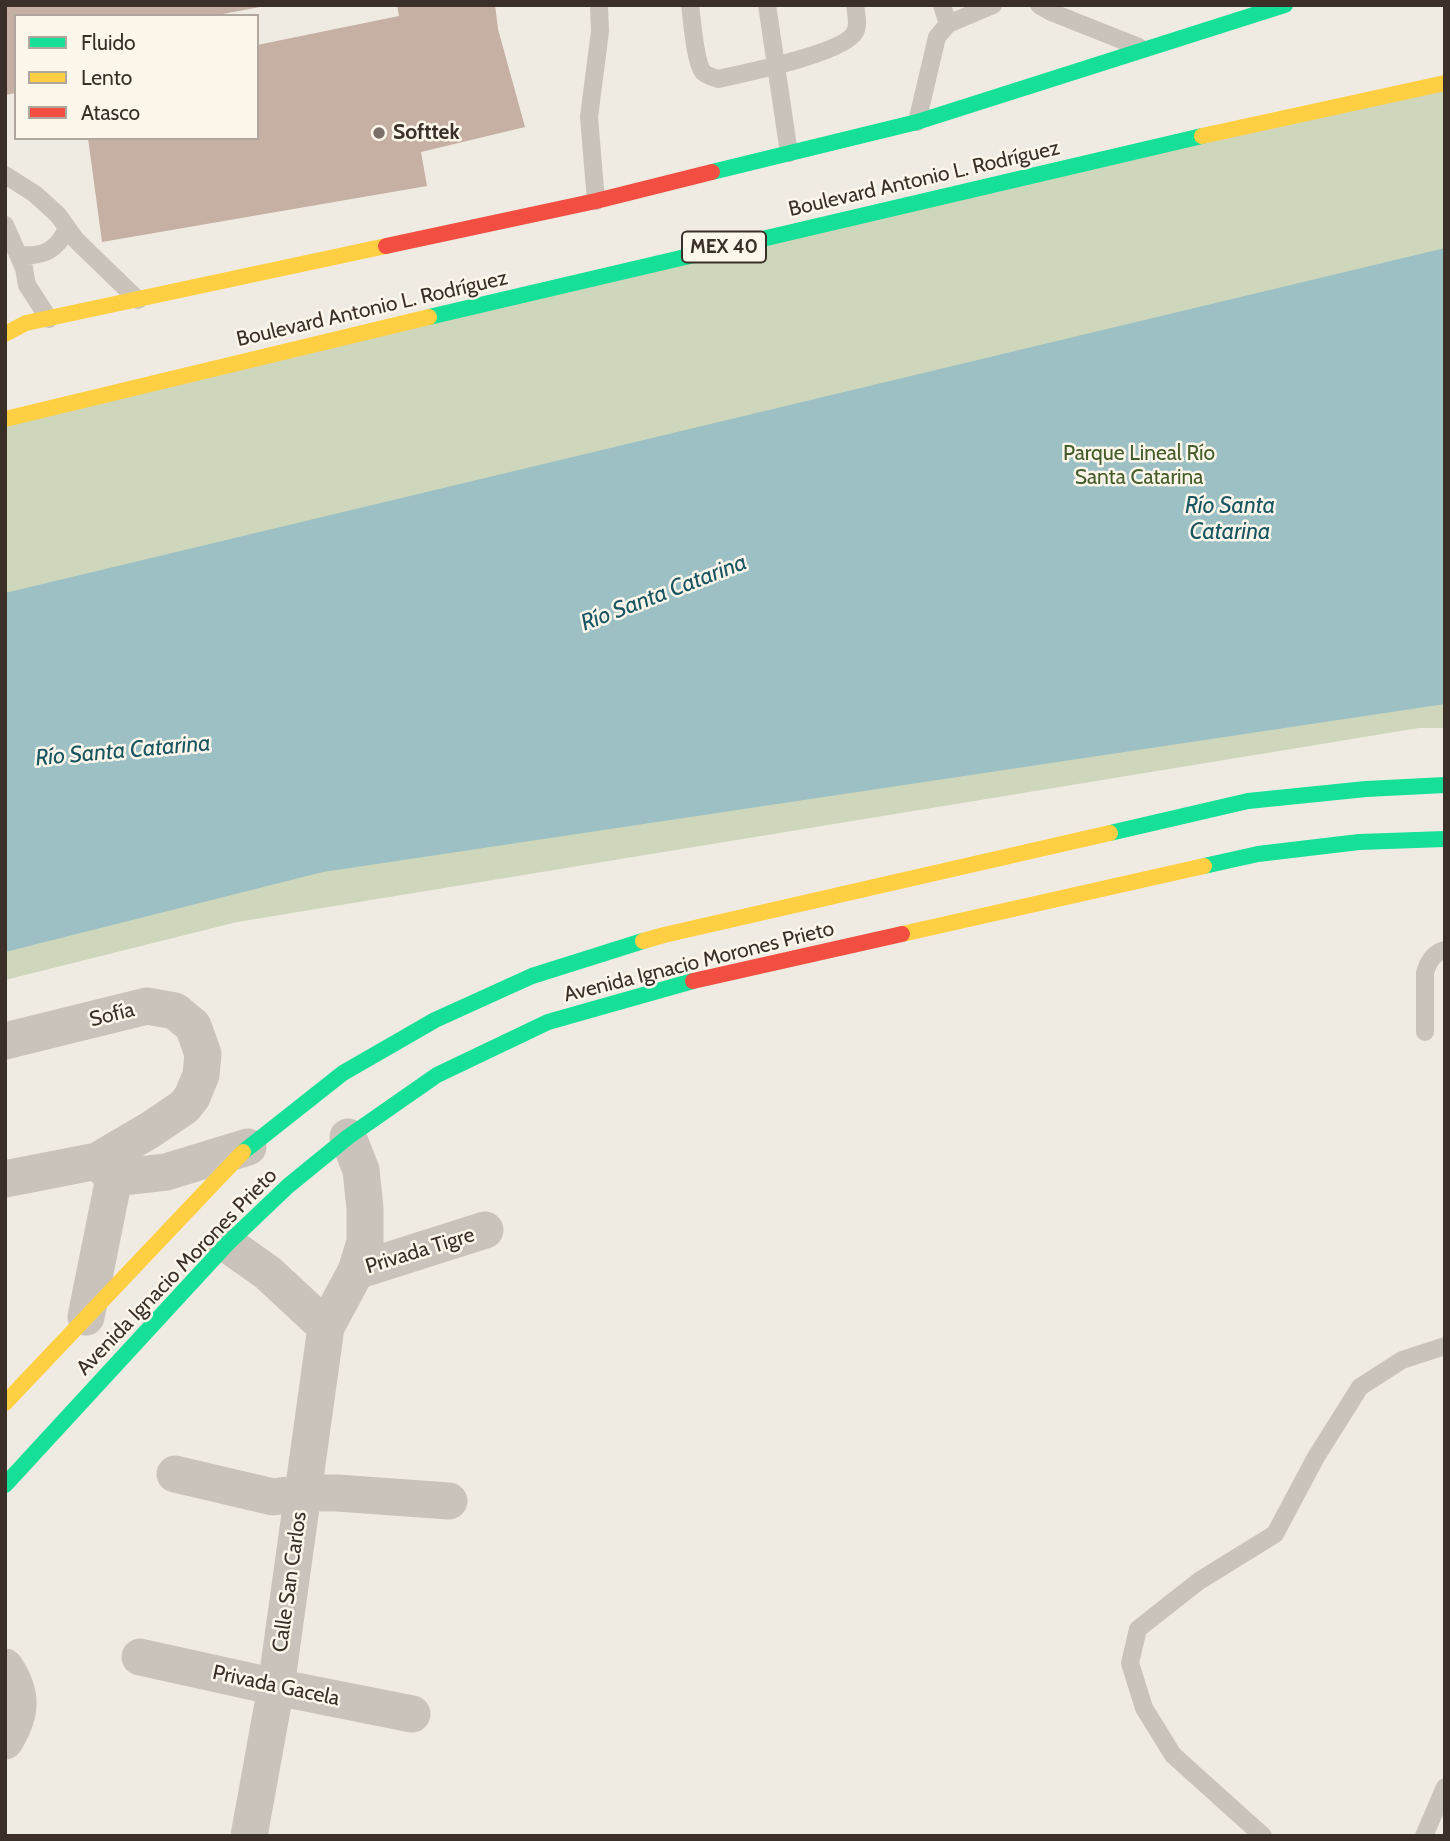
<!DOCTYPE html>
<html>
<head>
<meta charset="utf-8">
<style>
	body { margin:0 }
	#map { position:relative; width:1450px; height:1841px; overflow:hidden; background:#efebe3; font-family:Cabin,sans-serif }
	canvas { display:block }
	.frame { position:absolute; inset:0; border:7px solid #3b3028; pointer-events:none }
	.legend { position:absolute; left:14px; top:14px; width:245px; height:126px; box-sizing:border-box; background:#fcf6eb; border:2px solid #afa79d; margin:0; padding:9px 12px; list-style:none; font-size:21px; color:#3b3028 }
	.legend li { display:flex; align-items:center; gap:14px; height:35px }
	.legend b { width:35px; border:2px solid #afa79d }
</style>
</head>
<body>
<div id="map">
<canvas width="1450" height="1841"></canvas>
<div class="frame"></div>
<ul class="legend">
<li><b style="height:9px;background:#16e098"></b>Fluido</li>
<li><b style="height:9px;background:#ffcf43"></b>Lento</li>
<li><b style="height:9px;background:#f24e42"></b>Atasco</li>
</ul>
</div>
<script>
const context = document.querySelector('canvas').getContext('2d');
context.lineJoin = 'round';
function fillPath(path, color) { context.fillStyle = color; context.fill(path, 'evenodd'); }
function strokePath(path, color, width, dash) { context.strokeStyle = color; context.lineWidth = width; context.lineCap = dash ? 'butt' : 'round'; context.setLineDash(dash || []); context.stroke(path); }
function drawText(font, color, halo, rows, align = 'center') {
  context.font = font + ' Cabin,sans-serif'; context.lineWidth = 5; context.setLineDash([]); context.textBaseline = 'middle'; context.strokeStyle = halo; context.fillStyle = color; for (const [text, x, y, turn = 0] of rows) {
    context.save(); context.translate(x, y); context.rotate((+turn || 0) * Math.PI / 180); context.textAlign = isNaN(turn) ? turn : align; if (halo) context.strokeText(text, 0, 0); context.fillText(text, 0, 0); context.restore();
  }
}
fillPath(new Path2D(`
	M1445 83V728H1419L237 922 5 980V417Z`), '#ced7bb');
fillPath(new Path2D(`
	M1445 248V704L323 872 5 952V593Z`), '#9cc0c4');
fillPath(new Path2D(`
	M5 5H259L260 7 212 16H16V93L5 95Z
	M397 5H495L498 29 525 127 421 152 427 186 102 242 88 138H257V45L399 16Z`), '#c5b0a3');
strokePath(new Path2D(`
	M690 5C692 19 695 62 703 72 707 76 713 77 718 79 744 73 845 53 855 32 859 24 856 13 855 5
	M767 5 789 153
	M942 5 948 24
	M1039 5 1051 12 1139 47
	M917 122 937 37 948 24 993 5
	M5 175 35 194 58 215 76 240 138 300
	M596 201 589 117 600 31 599 5
	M5 225 24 268 27 285 49 319
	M18 255C43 257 57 251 67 228
	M1425 1032V973C1428 962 1433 953 1445 950
	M1263 1836 1173 1755 1144 1708 1130 1663 1138 1629 1199 1581 1275 1534 1316 1457 1360 1387 1402 1360 1445 1346
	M1424 1836 1445 1787`), '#c9c3bb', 18);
strokePath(new Path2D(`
	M5 1041 147 1006 175 1011 193 1026 203 1054 201 1075 192 1097 184 1107 150 1130 97 1161
	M114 1178 166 1172 248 1147
	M5 1179 97 1161 113 1177
	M227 1244 268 1273 326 1327
	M356 1271 485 1230
	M86 1317 114 1178
	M175 1474 273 1497 302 1493H337L449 1501
	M140 1657 276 1687 412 1714
	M5 1667C23 1694 22 1713 5 1741
	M249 1836 276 1687 326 1327 356 1271 365 1242V1209L361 1170 348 1137`), '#c9c3bb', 37);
strokePath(new Path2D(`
	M712 172 917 122 1285 5
	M429 317 1202 136
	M1110 833 1248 801 1366 789 1445 785
	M1204 866 1258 854 1359 842 1445 839
	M243 1152 343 1073 435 1020 532 976 643 941
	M5 1485 227 1244 288 1186 348 1137 437 1075 548 1022 693 981`), '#16e098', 16);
strokePath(new Path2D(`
	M1202 136 1445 83
	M5 334 26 323 386 246
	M5 419 429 317
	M902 934 1204 866
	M643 941 664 935 1110 833
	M5 1403 243 1152`), '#ffcf43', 16);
strokePath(new Path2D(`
	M386 246 596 201 712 172
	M693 981 902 934`), '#f24e42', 16);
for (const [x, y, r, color] of [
	[379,133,7,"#7a7169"]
]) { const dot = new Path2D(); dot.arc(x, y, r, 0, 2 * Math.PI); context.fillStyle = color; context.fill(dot); strokePath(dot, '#fcf6eb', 2.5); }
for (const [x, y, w] of [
	[724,247,84]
]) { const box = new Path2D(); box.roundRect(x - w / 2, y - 15.5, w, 31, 5); context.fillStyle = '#fcf6eb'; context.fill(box); strokePath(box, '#3b3028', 2); }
drawText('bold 19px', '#3b3028', null, [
	["MEX 40",724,247]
]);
drawText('bold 21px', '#3b3028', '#fcf6eb', [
	["Softtek",393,133]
], 'left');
drawText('21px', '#3b3028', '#fcf6eb', [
	["Boulevard Antonio L. Rodríguez",924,179,-13],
	["Boulevard Antonio L. Rodríguez",372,309,-13],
	["Avenida Ignacio Morones Prieto",699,962,-14],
	["Sofía",112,1015,-14],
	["Privada Tigre",420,1251,-17],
	["Avenida Ignacio Morones Prieto",177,1272,-46],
	["Calle San Carlos",290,1582,-82],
	["Privada Gacela",276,1686,12]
]);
drawText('21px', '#445c29', '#fcf6eb', [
	["Parque Lineal Río",1139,454],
	["Santa Catarina",1139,478]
]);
drawText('italic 23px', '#195662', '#fcf6eb', [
	["Río Santa",1230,506],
	["Catarina",1230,532],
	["Río Santa Catarina",664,593,-21],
	["Río Santa Catarina",123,751,-5]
]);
</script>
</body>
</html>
